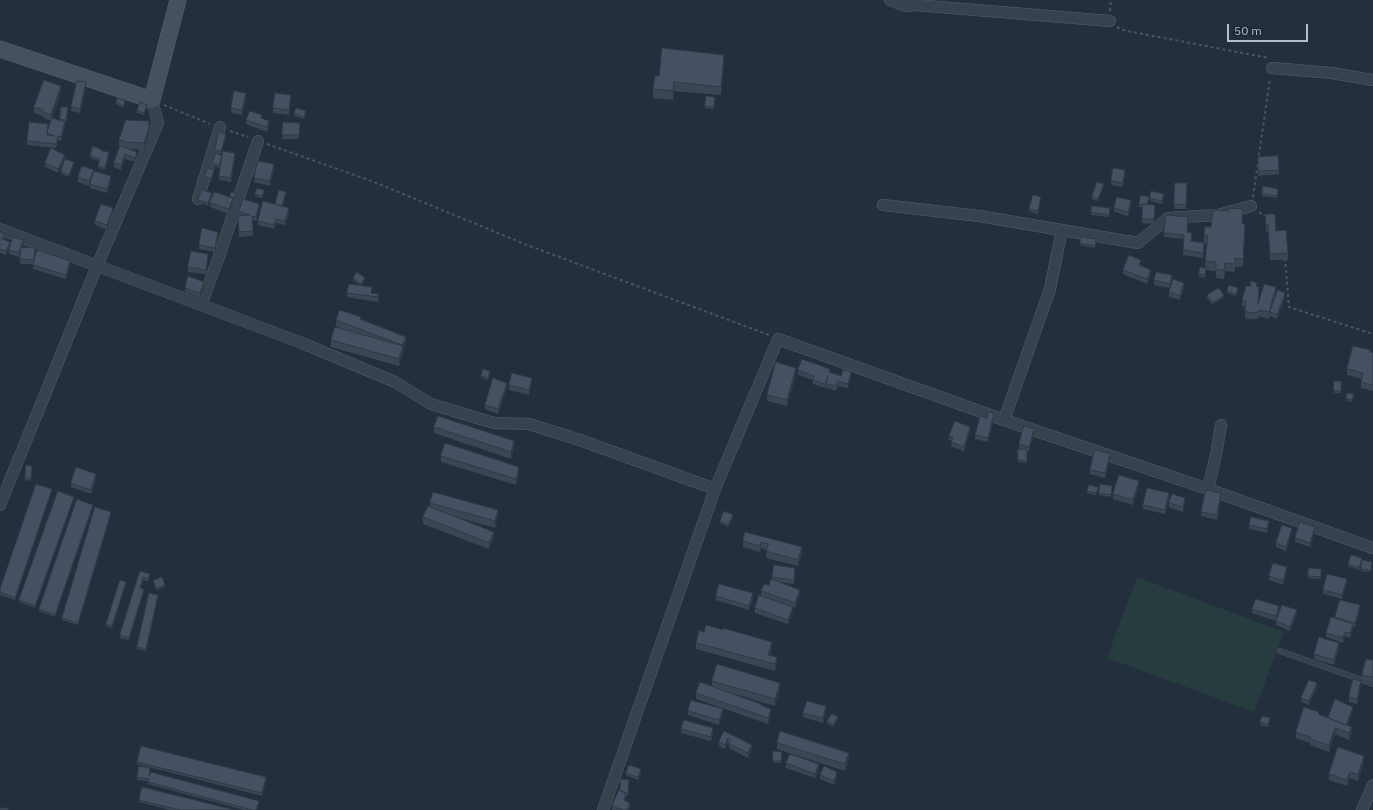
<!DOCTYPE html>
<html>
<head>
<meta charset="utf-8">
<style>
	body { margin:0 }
	#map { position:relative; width:1373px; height:810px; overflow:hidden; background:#242f3e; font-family:"IBM Plex Sans",sans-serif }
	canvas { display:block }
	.scale { position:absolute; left:1227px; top:24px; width:81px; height:18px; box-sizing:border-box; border:2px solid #b4bcc9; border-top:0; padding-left:5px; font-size:12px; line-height:14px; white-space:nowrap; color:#b4bcc9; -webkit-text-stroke:3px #1d2633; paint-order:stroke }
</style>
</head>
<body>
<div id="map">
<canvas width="1373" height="810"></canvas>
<div class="scale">50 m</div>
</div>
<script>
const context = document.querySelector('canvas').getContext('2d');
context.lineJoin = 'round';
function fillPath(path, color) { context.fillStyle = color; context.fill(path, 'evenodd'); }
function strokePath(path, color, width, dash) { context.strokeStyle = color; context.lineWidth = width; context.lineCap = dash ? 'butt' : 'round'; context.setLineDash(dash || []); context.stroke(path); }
fillPath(new Path2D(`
	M1137 577 1284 632 1254 712 1107 658Z`), '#263c3f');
const service = new Path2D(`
	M1280 651 1373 684`);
const minor = new Path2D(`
	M890 0 905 6 915 5 1110 21
	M1272 68 1332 73 1373 80
	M198 199 220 127
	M883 205 979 216 1138 243 1168 218 1218 215 1251 206
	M0 229 302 343 395 382 431 404 494 423 529 424 580 440 715 489
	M201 305 217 262 258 141
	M1004 420 1050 289 1062 230
	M1208 489 1216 455 1221 425
	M0 505 97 266 158 123 152 100
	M603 810 715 489 778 339 1004 420 1208 489 1373 548
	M1362 810 1373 785`);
const secondary = new Path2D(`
	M0 49 152 100 178 0`);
strokePath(service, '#565f6c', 6);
strokePath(minor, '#565f6c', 12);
strokePath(secondary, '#565f6c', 17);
strokePath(new Path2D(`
	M1110 11 1111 0
	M1117 27 1122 30 1269 58
	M164 105 210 124
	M230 131 248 137
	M267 144 374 182 527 245 769 335
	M1253 197 1270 79
	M1259 212 1267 217
	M1285 258 1289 307 1373 334`), '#44595c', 2, [3, 3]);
strokePath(service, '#38414e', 5.5);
strokePath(minor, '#38414e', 11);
strokePath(secondary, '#465061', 16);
fillPath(new Path2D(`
	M724 63 721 95 674 91 673 100 653 98V89L659 76Z
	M86 87 80 113 71 111V107Z
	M61 93 51 121 43 118V116L34 113V107Z
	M715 97 714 109 705 108V106Z
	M246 98 242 115 231 113V108Z
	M291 99 289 115 273 113V108Z
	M116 102 125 103 123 108 116 104Z
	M61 107H68L66 122H64L65 126 61 141 58 140 56 148 27 145V141L48 128 47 135V133L60 121Z
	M147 107 144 115 137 113V111Z
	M306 113 304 119 294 116V114Z
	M262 119 269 125 267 132 246 124V120Z
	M283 122 300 123 299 139H282Z
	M149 134 144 150 129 149 137 156 135 162 125 159 121 170 114 167V163L120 147 119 146V140Z
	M226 136 221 154 215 152V150Z
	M102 151 109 154 105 170 98 168 99 161 90 158V156Z
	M222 156 235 157 231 182 219 180V176L221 163 219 168 212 165V163Z
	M65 159 58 173 45 167V163Z
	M1258 161 1279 170V174L1258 176Z
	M74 164 69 177 61 174V172Z
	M274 169 270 186 254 182V178Z
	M214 172 211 181 205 179V177Z
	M94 173 111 181 107 193 90 188V184L91 181 89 186 78 182V177Z
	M1125 174 1123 187 1111 185V181Z
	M1175 183H1187L1186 209H1174Z
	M1104 186 1098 201 1092 199V196Z
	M1278 191 1277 198 1262 196V194Z
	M231 192 236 195 235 200 233 199V203L229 214 210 207V203L230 197Z
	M264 192 262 198 255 196V194Z
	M286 194 282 206 289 212 285 225 276 223 274 229 258 225V221Z
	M212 196 208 206 198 202V200Z
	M1164 196 1162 204 1150 201V198Z
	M1041 199 1038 214 1029 211V209Z
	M1149 199 1148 205H1155L1154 224 1142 223 1143 207H1139V204Z
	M1131 205 1128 216 1114 212V208Z
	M259 208 256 221 253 220V236L239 237 238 220 239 216V212Z
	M1110 208 1109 217 1091 215V212Z
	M1228 211 1243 218 1242 223 1245 232 1243 267H1235V272L1225 271 1224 279 1216 278V271L1206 270 1205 278 1199 277V274L1205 268 1207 244H1204V236L1211 227Z
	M113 212 107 230 95 225V221Z
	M1266 214 1288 253V260H1270L1268 232H1266Z
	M1188 222 1187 232 1192 237 1191 241 1204 247 1203 258 1183 255 1184 239 1164 237V233Z
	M0 232 4 238V240L10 246 6 255 0 253Z
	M218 236 215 252 199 249V245Z
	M1096 241 1095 248 1080 245V243Z
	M23 244 22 247 34 260 70 265 66 279 33 269V264H20L21 252 19 257 9 254V250Z
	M208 258 206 274 188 272V267Z
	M1141 264 1140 266 1151 274 1147 284 1123 274V270Z
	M353 278 365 280 361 286 372 293 379 294 378 302 347 297V293L360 285 353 280Z
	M1154 280H1172L1170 288 1184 287 1180 300 1169 297V292L1170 288 1154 285Z
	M204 286 200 297 185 292V288Z
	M1257 287 1258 303 1276 294 1275 299 1285 297 1277 319 1270 316 1269 319 1259 316 1258 319H1250L1245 318V307L1242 306V300Z
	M1238 290 1236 296 1227 293V291Z
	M1207 295 1224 298 1212 305 1207 298Z
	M336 320H361L406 343 403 350V353L399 366 331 347V340L347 331 336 326Z
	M1371 352 1373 353V391L1361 388V382L1362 379 1347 375V369Z
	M798 370 830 373 841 376 851 377 848 388 838 386 836 391 826 388V385L825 388 813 384V380L798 375Z
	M490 373 488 380 481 378V376Z
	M796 374 787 406 767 401V395Z
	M1334 381H1341V393H1334Z
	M532 382 529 395 509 390V385Z
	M507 387 498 414 485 409V405Z
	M1354 396 1352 402 1346 401V399Z
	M987 418H994L988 442 975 439V435Z
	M434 427 514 447 511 459 434 433Z
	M970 432 964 451 951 446 952 441 949 440V436Z
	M1034 433 1029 451H1027V463L1018 462V449L1023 450 1019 449V444Z
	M441 456 519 473 516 485 441 462Z
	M1110 458 1105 478 1090 474V470Z
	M32 466 31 481 25 480V478Z
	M96 479 91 494 71 487V483Z
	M1139 485 1133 505 1113 499V494Z
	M1112 488 1111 497 1099 495V493Z
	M1098 489 1096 495 1087 493V491Z
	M52 491 15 600 0 595V589Z
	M1169 498 1165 514 1143 509V505Z
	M1221 498 1217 520 1201 516V512Z
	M74 499 35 608 19 602V600Z
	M1185 502 1183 512 1169 507V503Z
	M430 503 498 516 495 528 453 516 494 538 489 549 423 524V517L430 507Z
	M93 507 55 617 39 611V609Z
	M111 514 78 625 62 620V618Z
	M733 517 728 527 720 523V521Z
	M1249 525H1269L1267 533 1249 529Z
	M1315 531 1310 547 1295 542V538Z
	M745 532 802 553 798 566 766 558 767 550 761 548 760 552 743 547V541Z
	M1292 533 1286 551 1276 547V543Z
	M1362 560 1372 564 1371 572 1361 571 1362 562 1359 570 1348 566V564Z
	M1309 568 1321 569V579L1308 578Z
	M140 571 150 576 148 581 143 580 141 588 144 591 129 640 120 638V635Z
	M1287 572 1283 585 1269 580V576Z
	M795 573 794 584 780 582 800 594 795 608 761 595V591L769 585 772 579V577Z
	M153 581 165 588 157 591 153 583Z
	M1347 583 1342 599 1323 594V590Z
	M126 584 112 628 106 626V624Z
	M716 596 753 598 749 610 716 600Z
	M158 597 146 651 137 649V647Z
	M755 608 793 611 788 624 755 613Z
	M1252 609 1279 611 1276 621 1297 615 1290 631 1276 625V621L1252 613Z
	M1360 610 1355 627H1353V628L1350 638 1345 636 1343 643 1326 637V633L1335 617Z
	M723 630 772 648 770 655 777 663 775 671 696 649V643L704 632Z
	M1339 648 1334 665 1314 659V654Z
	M1373 660V682L1362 679V675Z
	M712 681 780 689 775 706 725 691 761 705 771 715 768 724 696 699V693L712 687Z
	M1361 685 1357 704 1349 702V697Z
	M1317 687 1309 705 1301 702V698Z
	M688 711 723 714 719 725 688 715Z
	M826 711 823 723 803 717V713Z
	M1353 711 1348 725 1352 733 1349 740 1335 734 1329 752 1310 745V743L1296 738V732L1319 715 1328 718Z
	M838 720 833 727 827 723V721Z
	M1270 720 1268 727 1260 725V722Z
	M681 729 713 732 711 741 681 733Z
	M724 731 752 749 748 758 729 748V743H728L725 749 719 746V742Z
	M777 743 849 760 845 771 777 749Z
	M773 751 782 752 781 763H773Z
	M137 762 266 780 262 796 137 764Z
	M1364 762 1358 781 1350 778 1347 786 1329 780V774Z
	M786 763 819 769 815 778 786 768Z
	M150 770 149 775 259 803 257 810H244L148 784V781L137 780V777Z
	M641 772 638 780 626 775V773Z
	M820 775 837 776 834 785 820 779Z
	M629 782 628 796H626L625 801 630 807 629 810H612V806L620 791Z
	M139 800 235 810H171L139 802Z`), '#3b4654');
fillPath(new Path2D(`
	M724 55V63L721 95V87Z
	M86 82V87L80 113V109Z
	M674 82V91L673 100V91Z
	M61 86V93L51 121V115Z
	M246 93V98L242 115V110Z
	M269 121V125L267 132V127Z
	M65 122V126L61 141V137Z
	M149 128V134L144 150V143Z
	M226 134V136L221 154V152Z
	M137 152V156L135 162V158Z
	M235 153V157L231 182V178Z
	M125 154V159L121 170V165Z
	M65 155V159L58 173V169Z
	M74 162V164L69 177V175Z
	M274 164V169L270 186V181Z
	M94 170V174L89 186V181Z
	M1125 170V174L1123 187V183Z
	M111 176V181L107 193V189Z
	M1104 184V186L1098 201V199Z
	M212 193V196L208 206V203Z
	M233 198V203L229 214V209Z
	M1131 200V205L1128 216V212Z
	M259 204V208L256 221V217Z
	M113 208V212L107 230V225Z
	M289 208V212L285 225V221Z
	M276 219V223L274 229V225Z
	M1245 224V232L1243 267V259Z
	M218 232V236L215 252V248Z
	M23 240V244L19 257V253Z
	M10 242V246L6 255V251Z
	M208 254V258L206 274V270Z
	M70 261V265L66 279V275Z
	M1151 270V274L1147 284V279Z
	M1172 275V280L1170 288V284Z
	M365 278V280L361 286V284Z
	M204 282V286L200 297V293Z
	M1184 283V287L1180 300V296Z
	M1276 287V294L1271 313 1270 312 1269 319V312Z
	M1285 293V297L1277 319V315Z
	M1224 296V298L1212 305V303Z
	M406 337V343L403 350V353L399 366V359L402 348V345Z
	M796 368V374L787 406V400Z
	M851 372V377L848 388V384Z
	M532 378V382L529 395V390Z
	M507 383V387L498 414V409Z
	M994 413V418L988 442V438Z
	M970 427V432L964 451V447Z
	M1034 429V433L1029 451V447Z
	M514 441V447L511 459V452Z
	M1110 454V458L1105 478V473Z
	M519 467V473L516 485V479Z
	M96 474V479L91 494V490Z
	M1139 481V485L1133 505V500Z
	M52 489V491L15 600V598Z
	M1169 493V498L1165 514V510Z
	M1221 493V498L1217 520V515Z
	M74 497V499L35 608V606Z
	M1185 498V502L1183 512V507Z
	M93 505V507L55 617V615Z
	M498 510V516L495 528V521Z
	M111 512V514L78 625V623Z
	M733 515V517L728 527V525Z
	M1269 521V525L1267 533V529Z
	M1315 527V531L1310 547V543Z
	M1292 528V533L1286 551V547Z
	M494 532V538L489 549V543Z
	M761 542V548L760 552V546Z
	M802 547V553L798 566V560Z
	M1287 567V572L1283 585V581Z
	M1347 579V583L1342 599V595Z
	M126 582V584L112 628V626Z
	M165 585V588L157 591V589Z
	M144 589V591L129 640V638Z
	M800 590V594L795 608V603Z
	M753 593V598L749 610V606Z
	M158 595V597L146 651V649Z
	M1360 605V610L1355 627V623Z
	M1279 606V611L1276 621V616Z
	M793 607V611L788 624V620Z
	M1297 610V615L1290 631V627Z
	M1353 624V628L1350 638V633Z
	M1345 632V636L1343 643V638Z
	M772 642V648L768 661V655Z
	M1339 643V648L1334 665V660Z
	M777 657V663L775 671V664Z
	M1361 681V685L1357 704V699Z
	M780 683V689L775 706V699Z
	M1317 683V687L1309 705V701Z
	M826 706V711L823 723V718Z
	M1353 707V711L1346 730V725Z
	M723 709V714L719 725V720Z
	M771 709V715L768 724V718Z
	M838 717V720L833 727V725Z
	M1352 727V733L1349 740V733Z
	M713 728V732L711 741V737Z
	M1335 728V734L1329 752V745Z
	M728 738V743L725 749V745Z
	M752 745V749L748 758V753Z
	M849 753V760L845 771V764Z
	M1364 756V762L1358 781V775Z
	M819 764V769L815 778V774Z
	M837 772V776L834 785V781Z
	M1350 772V778L1347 786V780Z
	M626 793V797L624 804V800Z
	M630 803V807L629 810H627Z`), '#303945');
const building = new Path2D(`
	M662 48 724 55 721 87 674 82 673 91 653 89 655 76H659Z
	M44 80 61 86 51 115 43 112V110L34 107Z
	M77 81 86 82 80 109 71 107Z
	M234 91 246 93 242 110 231 108Z
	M275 93 291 95 289 110 273 108Z
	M706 96 715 97 714 107 705 106Z
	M118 98 125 101 123 106 116 102Z
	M140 102 147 105 144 113 137 111Z
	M61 107H68L66 120 60 119Z
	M296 108 306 111 304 117 294 114Z
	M250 111 262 115 261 118 269 121 267 127 246 120Z
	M52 118 65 122 61 137 58 136 56 144 27 141 29 122 48 124 47 135 55 136 47 133Z
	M126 120 149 121V128L144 143 126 142 119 140Z
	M283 122 300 123 299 135H282Z
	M219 132 226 134 221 152 215 150Z
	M93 146 102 150V151L109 152 105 168 98 166 100 159 90 156Z
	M120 146 137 152 135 158 125 154 121 165 114 163Z
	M51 148 65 155 58 169 45 163Z
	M223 151 235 153 231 178 219 176Z
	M216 153 222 156 219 166 212 163Z
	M1278 156 1279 170 1258 171V157Z
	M65 159 74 162 69 175 61 172Z
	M258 161 274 164 270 181 254 178Z
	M82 166 94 170 89 181 78 177Z
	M208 168 214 170 211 179 205 177Z
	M1113 168 1125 170 1123 183 1111 181Z
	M94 171 111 176 107 189 90 184Z
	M1097 182 1104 184 1098 199 1092 196Z
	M1175 183H1187L1186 205 1174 204Z
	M1263 186 1278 189 1277 196 1262 194Z
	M257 188 264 190 262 196 255 194Z
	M202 190 212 193 208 203 198 200Z
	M279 190 286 192 282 206 275 204Z
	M1151 191 1164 194 1162 201 1150 198Z
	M214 192 233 198 229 209 210 203Z
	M231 192 236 193 235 198 230 197Z
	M1033 195 1041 197 1038 211 1029 209Z
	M1141 195 1149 197 1147 205 1143 204V205L1139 204Z
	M1117 197 1131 200 1128 212 1114 208Z
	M243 199 259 204 256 217 252 216 253 231 239 232 238 216 250 215 239 212Z
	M263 201 289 208 285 221 276 219 274 225 258 221Z
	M101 204 113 208 107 225 95 221Z
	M1143 204 1155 205 1154 219H1142Z
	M1092 206 1110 208 1109 215 1091 212Z
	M1228 208 1243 209 1242 223 1245 224 1243 259 1235 258V264L1225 263 1224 270H1216V262L1205 261 1208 236H1204L1205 227H1211L1213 210 1228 211Z
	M1266 214H1275L1276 231 1286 230 1288 253 1270 254 1268 225H1266Z
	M1166 215 1188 217 1187 232 1192 233 1191 241 1204 243 1203 253 1183 250 1184 235 1164 233Z
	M202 228 218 232 215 248 199 245Z
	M0 232 4 233 2 239 10 242 6 251 0 249Z
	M13 237 23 240 19 253 9 250Z
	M1081 237 1096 239 1095 246 1080 243Z
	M21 247 35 248 34 260 20 259Z
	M37 250 70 261 66 275 33 265Z
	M191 251 208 254 206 270 188 267Z
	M1129 255 1141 260 1139 265 1151 270 1147 279 1123 270Z
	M1200 267 1206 268 1205 275 1199 274Z
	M357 272 365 278 361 284 353 278Z
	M1156 272 1172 275 1170 284 1154 280Z
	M188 276 204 282 200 293 185 288Z
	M1173 279 1184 283 1180 296 1169 292Z
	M1250 281 1257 283 1256 286 1259 287 1258 304 1264 284 1276 287 1269 312 1259 310 1258 312 1250 313 1245 311 1246 301 1242 300 1246 286H1251Z
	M349 284 372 287 371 293 379 294 378 297 347 293Z
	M1229 285 1238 288 1236 294 1227 291Z
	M1219 288 1224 296 1212 303 1207 295Z
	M1278 290 1285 293 1277 315 1270 312Z
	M340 310 361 317 360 319 406 337 402 345 336 320Z
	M335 327 403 346 399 359 331 340Z
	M1353 346 1371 350 1370 352 1373 353V385L1361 382 1363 373 1347 369Z
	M802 359 830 369 829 372 841 376 843 370 851 372 848 384 838 381 836 386 826 384 828 376 825 384 813 380 814 376 798 370Z
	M776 362 796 368 787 400 767 395Z
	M483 369 490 371 488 378 481 376Z
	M512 373 532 378 529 390 509 385Z
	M493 378 507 383 498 409 485 405Z
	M1334 381H1341V391H1334Z
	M1347 393 1354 394 1352 400 1346 399Z
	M988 412 994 413 988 438 975 435 980 416 987 418Z
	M438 416 514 441 511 452 434 427Z
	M955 421 970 427 964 447 951 442 953 437 949 436Z
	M1024 426 1034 429 1029 447 1019 444Z
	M445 443 519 467 516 479 441 456Z
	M1018 449 1027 450V461L1018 460Z
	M1095 450 1110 454 1105 473 1090 470Z
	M26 465 32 466 31 479 25 478Z
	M76 467 96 474 91 490 71 483Z
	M1119 475 1139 481 1133 500 1113 494Z
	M36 484 52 489 15 598 0 592V589Z
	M1100 484 1112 486 1111 495 1099 493Z
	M1089 485 1098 487 1096 493 1087 491Z
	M1147 488 1169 493 1165 510 1143 505Z
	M1206 490 1221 493 1217 515 1201 512Z
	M58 491 74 497 35 606 19 600Z
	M433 492 498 510 495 521 430 503Z
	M1172 494 1185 498 1183 507 1169 503Z
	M77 499 93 505 55 615 39 609Z
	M428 506 494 532 489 543 423 517Z
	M95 507 111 512 78 623 62 618Z
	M724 511 733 515 728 525 720 521Z
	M1251 517 1269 521 1267 529 1249 525Z
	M1300 522 1315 527 1310 543 1295 538Z
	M1282 525 1292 528 1286 547 1276 543Z
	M745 532 802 547 798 560 766 551 768 544 761 542 760 546 743 541Z
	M1351 555 1362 558 1359 568 1348 564Z
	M1362 560 1372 562 1371 570 1361 569Z
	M1273 563 1287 567 1283 581 1269 576Z
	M774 565 795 568 794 580 772 577Z
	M1309 568 1321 569V577L1308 576Z
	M140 571 150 574 148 579 143 577 140 588 144 589 129 638 120 635Z
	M1327 574 1347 579 1342 595 1323 590Z
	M162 577 165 585 157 589 153 581Z
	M771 579 800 590 795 603 761 591 764 584 769 585Z
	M120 580 126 582 112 626 106 624Z
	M719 584 753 593 749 606 716 596Z
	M149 593 158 595 146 649 137 647Z
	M759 595 793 607 788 620 755 608Z
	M1256 599 1279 606 1276 616 1252 609Z
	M1340 600 1360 605 1355 623 1335 617Z
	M1282 605 1297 610 1290 627 1276 621Z
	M1331 617 1353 624 1350 633 1345 632 1343 638 1326 633Z
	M706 625 723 630V628L772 642 768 655 777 657 775 664 696 643 699 630 704 632Z
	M1319 637 1339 643 1334 660 1314 654Z
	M1366 659 1373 660V677L1362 675Z
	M717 664 780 683 775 699 712 681Z
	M1353 679 1361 681 1357 699 1349 697Z
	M1309 680 1317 683 1309 701 1301 698Z
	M700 682 761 704V705L771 709 768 718 696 693Z
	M1335 699 1353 707 1346 725 1328 718Z
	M691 700 723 709 719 720 688 711Z
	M807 701 826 706 823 718 803 713Z
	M1304 707 1319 712 1318 714 1352 727 1349 733 1335 728 1329 745 1310 739V737L1296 732Z
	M832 714 838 717 833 725 827 721Z
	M1262 716 1270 718 1268 725 1260 722Z
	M684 720 713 728 711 737 681 729Z
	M724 731 752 745 748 753 729 744 731 740 728 738 725 745 719 742Z
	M780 731 849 753 845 764 777 743Z
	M141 746 266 777 262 793 137 762Z
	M1338 747 1364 756 1358 775 1350 772 1347 780 1329 774Z
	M773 751 782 752 781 761H773Z
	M790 754 819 764 815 774 786 763Z
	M629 765 641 769 638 777 626 773Z
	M139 766 150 768 149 776 151 772 259 801 256 810H252L148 782 149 779 137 777Z
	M824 766 837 772 834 781 820 775Z
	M621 779 629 780 628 794 620 791Z
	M142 787 235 810H180L139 800Z
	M619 790 626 793 624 800 630 803 627 810H623L612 806Z
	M0 808H8V810H0Z`);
fillPath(building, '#455162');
strokePath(building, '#303945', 1);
</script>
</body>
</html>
